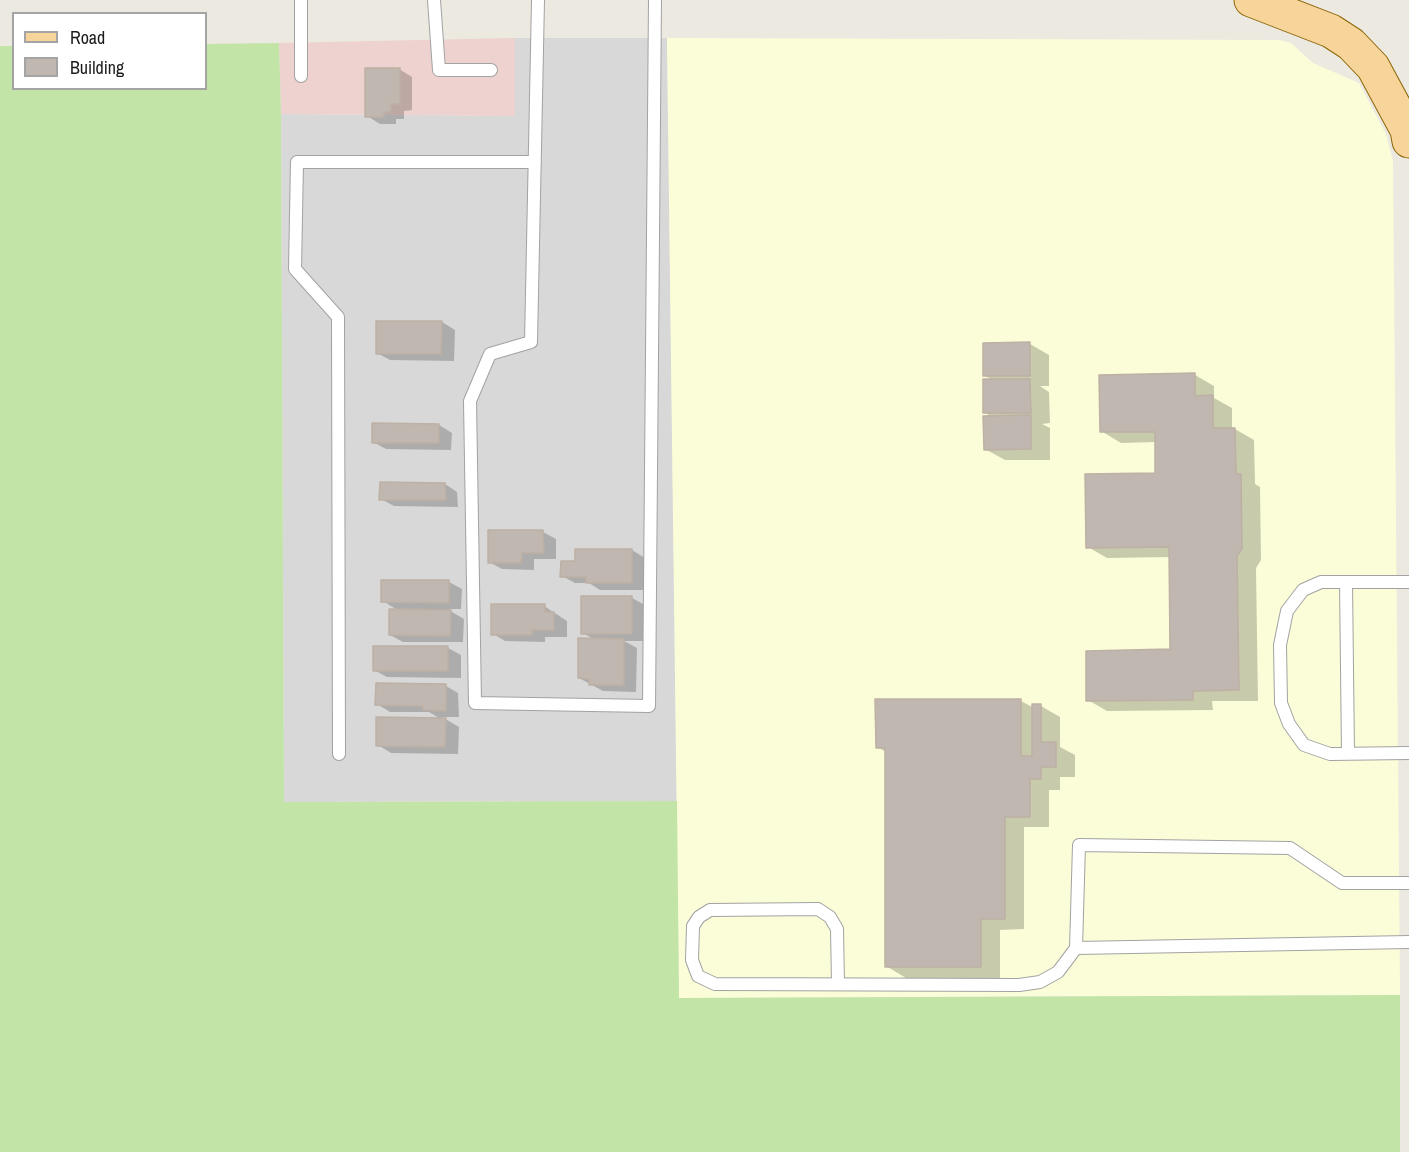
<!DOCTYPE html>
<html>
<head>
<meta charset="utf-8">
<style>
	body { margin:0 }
	#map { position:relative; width:1409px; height:1152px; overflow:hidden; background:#ece9e0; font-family:"Archivo Narrow",sans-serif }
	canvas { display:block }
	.legend { position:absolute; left:12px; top:12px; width:195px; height:78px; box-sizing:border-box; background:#fff; border:2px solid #a4a4a4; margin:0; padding:8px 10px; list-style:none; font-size:18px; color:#1b1b1b }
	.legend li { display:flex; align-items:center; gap:12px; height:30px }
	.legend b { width:30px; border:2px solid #a4a4a4 }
</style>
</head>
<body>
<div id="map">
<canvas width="1409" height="1152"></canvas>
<ul class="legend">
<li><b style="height:8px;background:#f7d49a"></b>Road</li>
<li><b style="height:16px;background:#c0b8b0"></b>Building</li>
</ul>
</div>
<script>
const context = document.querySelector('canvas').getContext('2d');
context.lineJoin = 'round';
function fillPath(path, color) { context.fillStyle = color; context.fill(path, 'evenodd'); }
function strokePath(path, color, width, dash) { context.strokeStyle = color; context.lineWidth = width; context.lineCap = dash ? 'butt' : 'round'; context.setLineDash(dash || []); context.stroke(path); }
fillPath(new Path2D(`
	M515 38H667L677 801 284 802 281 114 515 116Z`), '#d9d8d8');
fillPath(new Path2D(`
	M515 38V116L281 114 279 43Z`), '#edd2cf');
fillPath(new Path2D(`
	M667 38 1280 40 1291 43 1313 63 1359 83 1386 134 1393 161 1400 995 679 998Z`), '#fbfdd8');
fillPath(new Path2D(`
	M279 43 281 114 284 802 677 801 679 998 1400 995V1152H0V46H13L14 88H206V44Z`), '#c2e5a7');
fillPath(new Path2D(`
	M399 69 412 77V110L404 111V119H396V124H380L367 116Z
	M378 322H442L455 330 454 361 390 360 377 353Z
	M1030 344 1049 355V386H1040L1049 392 1050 423 1042 424 1050 428V460H1005L985 449 992 417 985 413 993 380 985 376Z
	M1195 375 1214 386V398L1232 408V429H1235L1254 440 1255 484 1260 487 1261 560 1256 568 1258 701H1212L1213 710 1107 711 1088 700 1172 651 1171 557 1107 558 1088 547 1157 475 1156 442 1121 443 1101 431Z
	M439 425 452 433 451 450 386 449 373 442Z
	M445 484 457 492 458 507 394 506 381 499Z
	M543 532 556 539V559H534V570L502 569 489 562Z
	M632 550 645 558 644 590H600L589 583H575L562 576 577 563Z
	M449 582 462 589 461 609H447L464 619 463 642H403L390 635 399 611 383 601Z
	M583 597 632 598 645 605V641H624L637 648 636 692 603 691 579 678 595 640 583 633Z
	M544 606 567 621V637H545V642L505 641 493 634Z
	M374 647 448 648 461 655V678L387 677 374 670Z
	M446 686 458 693 459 717H442L459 727 458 754 391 753 378 745 441 719 429 712H390L377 704Z
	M1021 701 1034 708 1041 706 1060 717V747L1075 755V777H1060V790H1049V827H1024V929L1000 930V978H906L886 966V752L877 747Z`), '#0003');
const building = new Path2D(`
	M365 68H400V104H391V112H384V117H365Z
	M376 321H442L441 354H376Z
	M1030 342V376H983V343Z
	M1195 373V396L1213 395V428H1235L1236 474H1241L1242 549 1237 556 1239 690 1193 691V700L1086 701V651L1170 649 1169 547 1086 548 1085 474 1155 473V432H1100L1099 375Z
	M983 379H1030L1031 413H983Z
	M1031 415V449L984 450 983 416Z
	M372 423 439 424V443H372Z
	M380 482 445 483 446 500H379Z
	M488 530H543L544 553H522L521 563H488Z
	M575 549H632V583H586V577H560L561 561H575Z
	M381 580H449V603L381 602Z
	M581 596H632V634H581Z
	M491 604H545V612H554V630H532V635H491Z
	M389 609 451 610 450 636 389 635Z
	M578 638 624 639V685H589V679L578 678Z
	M373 646H448V671H373Z
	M376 683 446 684V711L423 710V706L375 705Z
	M875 699H1021V756H1032V704H1041V742H1056V767H1041V779H1030V817H1005V919H981V967H885V748H876Z
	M376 717 446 718 445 747 376 746Z`);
fillPath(building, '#c0b8b0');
strokePath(building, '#bdb0a4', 1.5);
const service = new Path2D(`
	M434 0 439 70H491
	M538 0 531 342 490 354 470 401 475 703 649 706 655 0
	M301 76V0
	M1346 582 1348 754
	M1409 582H1321L1303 590 1287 611 1280 645 1281 703 1289 724 1304 745 1330 754 1409 753
	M339 754 338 317 295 269 297 162H535
	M1409 883H1342L1290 848 1079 845 1076 948 1409 942
	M838 984 837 929 830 917 818 909 710 910 699 917 693 926 692 960 698 976 715 984 1019 985 1040 982 1058 972 1076 948`);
const primary = new Path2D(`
	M1251 0 1331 31 1351 44 1373 67 1407 130 1409 141`);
strokePath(service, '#a2a2a2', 14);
strokePath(primary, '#8b6607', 35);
strokePath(service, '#fff', 12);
strokePath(primary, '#f7d49a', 33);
</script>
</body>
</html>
